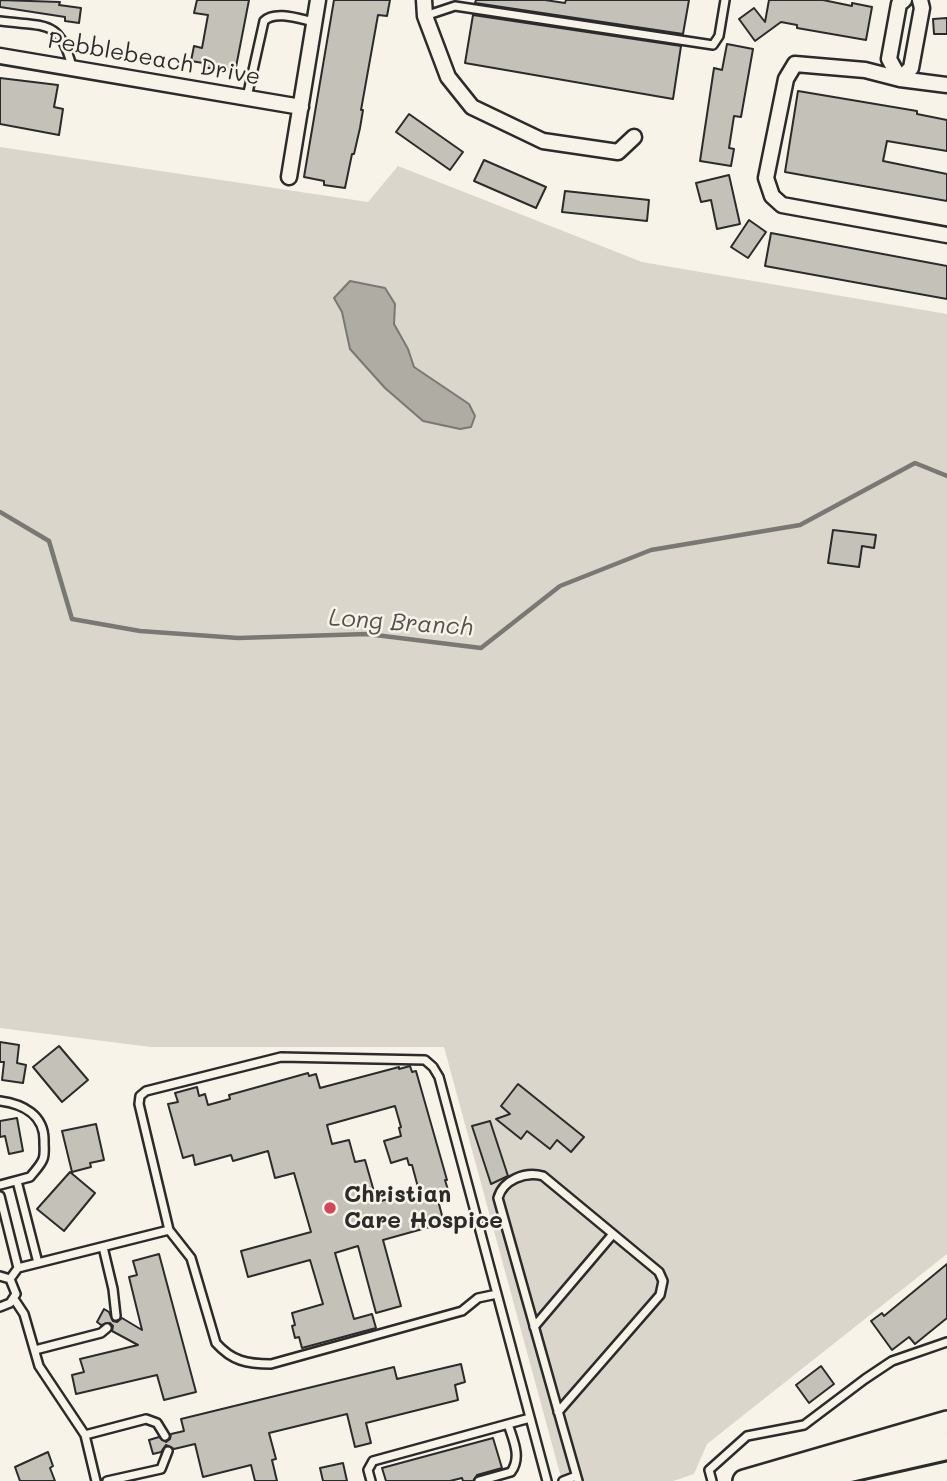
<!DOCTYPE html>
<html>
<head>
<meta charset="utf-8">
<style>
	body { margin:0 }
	canvas { display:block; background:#f7f3e8 }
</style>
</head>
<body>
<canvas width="947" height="1481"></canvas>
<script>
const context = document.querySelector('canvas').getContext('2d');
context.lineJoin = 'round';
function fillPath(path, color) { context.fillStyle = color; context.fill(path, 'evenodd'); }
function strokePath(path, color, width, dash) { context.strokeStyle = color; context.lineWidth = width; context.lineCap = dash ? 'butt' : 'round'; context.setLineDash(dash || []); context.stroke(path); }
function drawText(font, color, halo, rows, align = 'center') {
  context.font = font + ' Mali,sans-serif'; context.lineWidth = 5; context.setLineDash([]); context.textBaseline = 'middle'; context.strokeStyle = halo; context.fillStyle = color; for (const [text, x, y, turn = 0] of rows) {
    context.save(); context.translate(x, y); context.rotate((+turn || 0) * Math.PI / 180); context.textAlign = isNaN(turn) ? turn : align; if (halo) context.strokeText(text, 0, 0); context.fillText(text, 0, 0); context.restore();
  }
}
fillPath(new Path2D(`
	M0 147 368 202 398 166 642 262 947 314V1254L707 1444 694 1474 673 1481H562L444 1047H151L0 1028Z`), '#dad6cc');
const water = new Path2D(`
	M350 281 385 288 395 304 394 324 408 349 414 367 469 404 475 416 471 427 460 429 423 421 385 388 350 349 342 312 334 298Z`);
fillPath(water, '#afaca4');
strokePath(water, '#7a7874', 2);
strokePath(new Path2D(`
	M0 512 49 541 72 619 140 631 238 638 367 634 481 648 560 586 651 550 800 525 915 463 947 476`), '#7a7874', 4.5);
const building = new Path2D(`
	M0 0 60 2 59 5 81 8 79 23 65 21V17L0 7Z
	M197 0H249L236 67 230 66 229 71 202 67 203 63 191 61 194 46 202 48 208 15 194 13Z
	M334 0H390L387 16 378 15 361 110H363L360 128 354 154H352L345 188 324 185V181L304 177Z
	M476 0H545L565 3 566 0H689L683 34 475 3Z
	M769 0H823L852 6V3L872 7 866 40 797 28V25L781 22 755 41 739 19 754 8 765 22Z
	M473 15 681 46 673 99 465 63Z
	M947 18V34H934L933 19Z
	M727 44 753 49 741 117 734 116 729 148 734 149 731 166 700 161 714 68 722 70Z
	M0 78 58 85 54 107 63 109 59 135 0 124Z
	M798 91 917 111V114L947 120V151L887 141 883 161 947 174V201L785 172Z
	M409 114 463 152 450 170 396 132Z
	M484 160 546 187 536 208 474 181Z
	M729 175 740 224 717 229 711 200 701 202 696 183Z
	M565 191 649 200 647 221 562 212Z
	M749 220 766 232 748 258 731 247Z
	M771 233 947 266V299L765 266Z
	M833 530 876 535 874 548 862 546 859 567 828 563Z
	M0 1042 19 1045 17 1063 26 1065 23 1083 2 1080 4 1062H0Z
	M59 1046 88 1080 62 1102 33 1067Z
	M410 1066 412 1072 416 1071 447 1180H445L448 1190 436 1193 444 1223 383 1240 401 1306 376 1313 358 1246 335 1253 354 1319 372 1314 376 1328 302 1348 299 1337 295 1338 292 1326 295 1325 292 1313 323 1304 310 1260 248 1277 241 1251 311 1232 294 1173 275 1178 268 1151 233 1161 231 1155 195 1165 193 1155 183 1158 168 1104 178 1102 175 1093 197 1087 199 1096 205 1094 208 1105 230 1099 229 1095 308 1073 309 1076 316 1074 320 1088 399 1067V1069ZM395 1106 401 1127 399 1128 401 1136 384 1141 391 1163 407 1158 409 1165H412L419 1191 377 1202 365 1160 355 1162 349 1140 332 1144 327 1125Z
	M518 1084 584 1137 571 1152 557 1140 550 1149 527 1131 521 1139 496 1119 510 1114 501 1106Z
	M17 1118 23 1151 9 1154 5 1136 0 1137V1121Z
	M490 1121 508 1176 491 1184 472 1126Z
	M96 1124 104 1160 90 1163 91 1167 72 1172 62 1131Z
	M70 1172 95 1193 64 1231 37 1209Z
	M159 1254 196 1392 164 1400 157 1375 76 1394 72 1375 84 1372 80 1359 138 1345 112 1331 113 1326 110 1323 101 1325 97 1322 104 1309 109 1312 113 1321 117 1322 122 1318 142 1330 129 1277 137 1275 133 1261Z
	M947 1264V1318L915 1344 909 1337 892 1350 871 1321 882 1313 884 1316Z
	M461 1364 465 1382 455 1385 458 1400 366 1423 371 1443 355 1447 347 1414 269 1433 276 1459 272 1460 277 1481H255L251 1465 203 1477 195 1444 174 1449 166 1445 161 1452 153 1454 149 1440 159 1437 166 1442 170 1439 171 1434 184 1431 181 1419 394 1367 397 1379Z
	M821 1366 834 1384 809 1403 796 1385Z
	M493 1438 502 1468 477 1475 473 1481H463L462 1478 450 1481H386L382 1468Z
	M48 1452 53 1466 50 1468 55 1481H20L15 1467Z
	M343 1463 347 1481H323L320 1468Z`);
fillPath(building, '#c4c1b9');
strokePath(building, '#2b2b2b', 2);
const service = new Path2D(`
	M425 16 455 6 713 45 719 36 725 0
	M0 21C44 27 60 18 72 67
	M247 97 264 21C275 10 300 19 314 22
	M0 1101C23 1104 45 1115 44 1142 44 1147 45 1154 43 1159 41 1165 34 1172 30 1177L0 1185
	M17 1181 38 1263
	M0 1196 18 1268
	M103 1247 113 1289 116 1316
	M0 1276 10 1279 16 1294 10 1303 0 1307
	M10 1279 18 1268 169 1230
	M497 1294 478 1298 462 1311 271 1364C247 1364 232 1361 216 1343L191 1258 169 1230 139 1104 140 1096 146 1091 281 1057 425 1060 433 1067 439 1077 547 1481
	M14 1299 24 1314 39 1366 85 1435 96 1481
	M534 1327 613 1234
	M35 1350 101 1333 107 1328
	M558 1412 660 1295 663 1281 659 1272 543 1176C525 1171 503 1180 498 1198 525 1293 551 1387 578 1481
	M85 1435 146 1419 157 1423 165 1436
	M107 1481 161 1469 168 1451
	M371 1481 368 1470 373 1461 530 1418
	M479 1481 511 1472C522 1457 513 1440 508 1424
	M563 1481 576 1476
	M712 1481 709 1470 747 1436 804 1425 865 1379 892 1361 947 1342`);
const minor = new Path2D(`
	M424 0 425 16 448 77 472 107 543 141 618 152 634 137
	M904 0 899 4 889 59 900 79 911 68 922 8 920 0
	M0 56 301 107
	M947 85 900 79 865 70 795 64 786 79 766 178 772 196 782 205 947 235
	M289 177 318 0`);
const secondary = new Path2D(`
	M744 1481 947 1422`);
const motorway = new Path2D(`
	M776 1481 845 1469 947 1446`);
strokePath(service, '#2b2b2b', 12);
strokePath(minor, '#2b2b2b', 19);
strokePath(secondary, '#2b2b2b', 26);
strokePath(motorway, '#2b2b2b', 32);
strokePath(service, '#f7f3e8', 7);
strokePath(minor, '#f7f3e8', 14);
strokePath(secondary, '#f7f3e8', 21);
strokePath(motorway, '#f7f3e8', 26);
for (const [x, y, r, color] of [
	[330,1208,7,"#d1495b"]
]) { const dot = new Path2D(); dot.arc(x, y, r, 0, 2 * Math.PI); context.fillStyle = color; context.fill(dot); strokePath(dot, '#f7f3e8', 2.5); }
drawText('23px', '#2b2b2b', '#f7f3e8', [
	["Pebblebeach Drive",154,59,10]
]);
drawText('bold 23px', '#2b2b2b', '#f7f3e8', [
	["Christian",344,1195],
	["Care Hospice",344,1221]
], 'left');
drawText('italic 24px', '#53524f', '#f7f3e8', [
	["Long Branch",401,623,4]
]);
</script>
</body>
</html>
